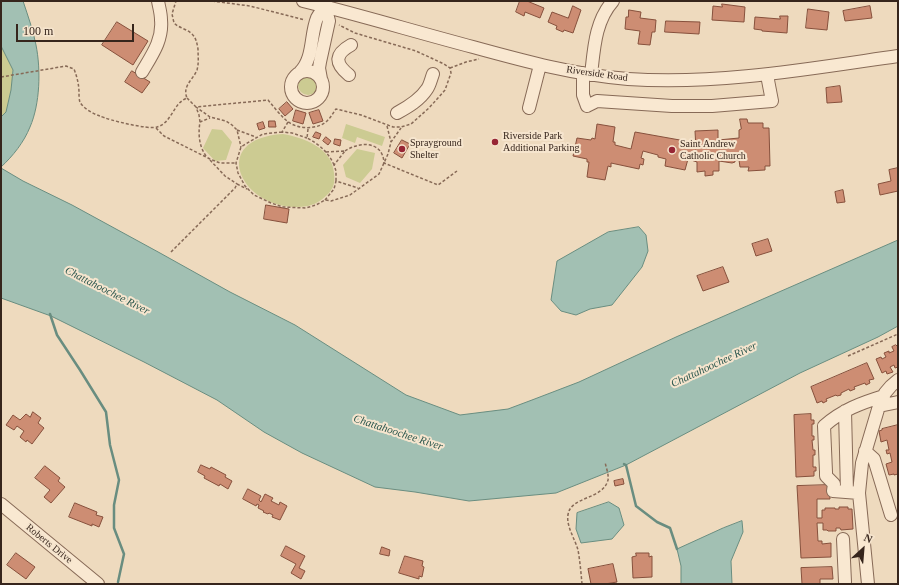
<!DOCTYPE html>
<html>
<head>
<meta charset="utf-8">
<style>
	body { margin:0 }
	#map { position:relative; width:899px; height:585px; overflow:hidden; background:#eedabe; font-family:Georgia,serif }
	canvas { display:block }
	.frame { position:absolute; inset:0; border:2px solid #36251c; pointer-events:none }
	.north { position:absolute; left:843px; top:529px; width:40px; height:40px; -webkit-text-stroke:3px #f6e5ce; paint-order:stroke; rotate:26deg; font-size:11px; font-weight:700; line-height:16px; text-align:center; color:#36251c }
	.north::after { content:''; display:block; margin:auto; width:14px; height:18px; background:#36251c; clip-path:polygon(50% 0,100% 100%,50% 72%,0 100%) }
	.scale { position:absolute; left:16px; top:24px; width:118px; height:18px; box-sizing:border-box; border:2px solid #36251c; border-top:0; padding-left:5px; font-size:12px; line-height:14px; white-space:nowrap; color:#36251c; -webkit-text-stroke:3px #f6e5ce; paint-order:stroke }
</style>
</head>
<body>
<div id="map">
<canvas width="899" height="585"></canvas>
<div class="frame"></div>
<div class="north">N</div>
<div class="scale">100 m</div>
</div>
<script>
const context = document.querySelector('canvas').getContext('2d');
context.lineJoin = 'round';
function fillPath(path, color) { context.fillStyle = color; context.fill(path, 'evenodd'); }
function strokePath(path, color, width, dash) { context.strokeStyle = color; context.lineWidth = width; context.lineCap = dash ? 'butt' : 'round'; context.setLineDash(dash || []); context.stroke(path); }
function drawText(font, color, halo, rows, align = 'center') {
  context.font = font + ' Georgia,serif'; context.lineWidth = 4; context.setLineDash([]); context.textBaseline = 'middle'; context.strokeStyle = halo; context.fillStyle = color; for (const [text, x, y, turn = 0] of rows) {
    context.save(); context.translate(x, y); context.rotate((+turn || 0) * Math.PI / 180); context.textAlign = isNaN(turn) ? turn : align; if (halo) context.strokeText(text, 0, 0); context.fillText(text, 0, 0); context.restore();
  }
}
fillPath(new Path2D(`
	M1 46 13 70 11 90 6 112 1 117Z
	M298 85a10 10 0 1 1 20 0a10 10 0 1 1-20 0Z
	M346 124 385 137 382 146 357 137 355 143 342 138Z
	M212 129 222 130 232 142 226 160 215 161 203 148Z
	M283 134C305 138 332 148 334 173 335 182 334 187 329 193 323 199 317 204 308 206 245 217 203 139 283 134Z
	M357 149 375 153 372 169 360 183 346 177 343 165Z`), '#cccb92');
const water = new Path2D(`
	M1 1H23C28 16 33 30 36 45 41 70 40 104 30 127 24 142 13 156 1 167V117L6 112 11 90 13 70 1 46Z
	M1 168 23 181 72 205 160 253 230 292 295 325 406 395 460 415 508 409 532 400 579 382 676 337 898 240V326L878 337 800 373 626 465 556 493 469 501 415 492 375 487 302 453 264 432 217 400 144 362 51 316 1 298Z
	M639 227 646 235 648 251 642 267 612 305 590 309 576 315 561 311 551 300 557 261 608 232Z
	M609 502 619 508 624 525 612 539 581 543 576 529 577 513Z
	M742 521 743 532 731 561 732 584H681V566L677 549 723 528Z`);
fillPath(water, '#a2c0b3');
strokePath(water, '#698d80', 1);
strokePath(new Path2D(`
	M50 314 57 335 80 370 106 412 110 445 119 480 114 505V528L124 554 118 582
	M624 464 626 465 636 506 657 522 670 528 677 549`), '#698d80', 2.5);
const building = new Path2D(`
	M520 1H527L544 8 540 18 525 12 524 16 516 12Z
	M722 4 745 7 744 22 712 20 713 6 722 7Z
	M573 6 581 10 573 33 564 30 563 32 556 29 557 26 548 22 552 12 568 18Z
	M870 6 872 18 845 21 843 11Z
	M808 9 829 12 827 30 806 28Z
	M629 10 641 12 640 18 656 20 655 32H652L650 45 638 44 640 31 625 29 626 17H628Z
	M780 16H788L787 33 762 31V30L754 29 755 17 780 19Z
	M666 21 700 22 699 34 665 32Z
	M117 22 148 41 133 65 102 45Z
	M132 71 150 82 142 93 125 82Z
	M840 86 842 102 827 103 826 88Z
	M287 102 293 109 285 116 279 109Z
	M296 110 306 113 303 124 293 121Z
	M319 110 323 121 313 124 309 113Z
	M740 119H747L748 123H763V128H769L770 166H765V170L748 171 749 167H740L739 160H735V162L732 163 719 161V171H713V175L705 176V171L697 172V162L688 159 685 170 665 166 666 159 658 157V155L643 151 641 158 644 159 643 165 640 164 639 169 611 163V167L608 166 605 180 587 177 589 162H587V159L573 156 577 138 591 140 592 138 595 139 597 124 615 127 613 142H615V145L631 149 635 132 691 142 690 147 696 149 695 131 718 130V140L739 138V130L741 129Z
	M269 121H275L276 127H269Z
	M263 122 265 128 259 130 257 124Z
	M316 132 321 134 319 139 313 137Z
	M326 137 331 141 328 145 323 141Z
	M335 139 341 140 340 146 334 144Z
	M402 140 410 144 402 158 394 153Z
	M898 168V191L880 195 878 184 891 181 889 170Z
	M843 190 845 202 837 203 835 192Z
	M266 205 289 209 287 223 264 219Z
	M768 239 772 251 756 256 752 244Z
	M723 267 729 282 703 291 697 276Z
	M896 345 898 347V367L895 368 894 365 890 367 893 372 887 374 886 371 882 373 876 359 881 357 882 359 886 357 884 353 889 351V353L894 351 892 347Z
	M867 363 874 379 869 380 870 383 866 385 865 383 854 387 855 389 850 391 849 389 841 393V395L837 396 836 395 826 399 827 401 823 403 822 401 817 403 811 387Z
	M33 412 41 418 38 423 44 428 32 444 27 440 26 442 20 437 24 431 17 426 14 430 6 425 13 415 20 420 26 414 30 417Z
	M811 414V420H814V424H812V436H814V440H812L813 450H815V455H813V467H816V471H814V476L796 477 794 415Z
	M898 425V474L894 475V474L889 475 886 464 892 462 890 453 887 454 886 450H889L887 440 881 442 879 431 882 430V429Z
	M201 465 210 469 211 467 226 475 225 477 232 481 228 489 220 484 219 486 204 478 205 476 198 472Z
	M45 466 60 478 58 481 65 487 51 503 44 497 50 490 35 478Z
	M623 479 624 484 615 486 614 481Z
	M829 485 830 499H817V518H822V510H825V508H835V509H839V507H848V509H852L853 529 841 530 840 528H836V531H828L827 530H823V523H817L818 541H822V544L831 543V557L801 558 797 486Z
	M248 489 261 496 259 500 261 502 265 494 273 498 271 501 279 505 280 502 287 506 280 520 272 517 273 515 269 513 268 514 263 512 264 511 258 508 259 505 257 504 256 506 243 499Z
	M75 503 97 512 96 515 103 517 99 527 92 524V526L69 517Z
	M286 546 305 556 299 568 305 571 301 579 291 573 296 564 281 556Z
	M382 547 390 550 389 556 380 554Z
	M16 553 35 567 26 579 7 565Z
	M636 553H649V557L652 556V577L633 578 632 557 636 556Z
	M405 556 423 561 422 566 424 567 422 577 419 576V579L399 573Z
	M613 564 617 582 605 584H591L588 569Z
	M832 567 833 579H820V584H802L801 568Z`);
fillPath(building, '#cd8d73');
strokePath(building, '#86503c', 1);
const minor = new Path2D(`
	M303 1C360 15 416 32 473 47 524 61 575 75 628 79 719 85 808 69 898 56
	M291 87a16 16 0 1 1 32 0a16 16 0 1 1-32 0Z
	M142 72C152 55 163 40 161 20 161 13 159 7 158 1
	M300 72C314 58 310 35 317 18 320 12 325 8 326 1
	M583 73V95L587 106 597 101 672 106H712L772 101 767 75
	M349 75C334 63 335 54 351 45
	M591 75C594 49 595 21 613 1
	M321 79 319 68 320 62 329 21 325 6
	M529 108 540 65
	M397 113C408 107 420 100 427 89 430 85 431 79 433 74
	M879 406 898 402
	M845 411 847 492
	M865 451 874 459 891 515
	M859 493 833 491 834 484 826 476V472L824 426C842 410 861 403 884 396
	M1 504 98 584
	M843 539 845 582
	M868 584 859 493 862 463 879 406 885 393 891 386 898 380`);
strokePath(minor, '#876a57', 14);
strokePath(new Path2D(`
	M212 1 250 6 305 20
	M450 68 466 62 479 59
	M1 77 66 66 74 69C77 77 79 84 79 93 79 95 79 100 80 102 83 108 93 114 100 116 108 120 149 130 157 127 172 123 173 103 187 98 182 86 193 80 197 70 199 63 198 56 198 49 197 43 196 38 192 34 187 29 179 28 174 23L172 14 176 1
	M187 98 196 107 268 100C274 107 280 115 287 121 298 130 319 130 328 120 331 117 333 113 336 109L361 115 393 127H401L411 124 429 108 445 90 451 73 450 68 444 64 416 51 355 33 339 25
	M200 122 199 115 196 107 210 117 226 121 232 125 237 130 241 147
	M288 122 282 132 292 133 307 138
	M387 126 391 142
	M156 128 164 136 210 159 220 163H236
	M308 129 307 138C319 144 329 153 334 165
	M237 130 256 137
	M282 132 263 134 244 145 241 147 236 163 238 173 245 186 254 195 271 203 283 207 306 208 316 205 325 200 331 201 350 195 379 174 388 154 391 142 401 128
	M345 151C360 141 383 141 384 163L438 185 457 171
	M326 152 345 151 334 165 336 171V181
	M206 156C199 146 198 134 200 122L210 118
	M210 160 225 176 237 184
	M325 200 334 189 336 181 358 188
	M171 252 235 188 237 184 247 189
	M848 356 898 334
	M582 584C581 573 580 561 578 550 575 539 566 526 568 515 570 496 603 500 608 480 609 475 606 467 605 462`), '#876a57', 1.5, [3, 2]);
strokePath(minor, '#f9e8d1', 12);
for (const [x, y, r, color] of [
	[495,142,4,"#972635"],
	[402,149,4,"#972635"],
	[672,150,4,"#972635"]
]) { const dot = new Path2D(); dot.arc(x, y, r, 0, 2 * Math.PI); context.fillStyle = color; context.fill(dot); strokePath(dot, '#f6e5ce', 1.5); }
drawText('10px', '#36251c', '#f6e5ce', [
	["Riverside Road",597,74,8],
	["Roberts Drive",49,544,39]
]);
drawText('10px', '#36251c', '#f6e5ce', [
	["Riverside Park",503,136],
	["Additional Parking",503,148],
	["Sprayground",410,143],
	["Shelter",410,155],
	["Saint Andrew",680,144],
	["Catholic Church",680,156]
], 'left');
drawText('italic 11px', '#2a564d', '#f6e5ce', [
	["Chattahoochee River",107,291,27],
	["Chattahoochee River",714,365,-25],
	["Chattahoochee River",398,433,18]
]);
</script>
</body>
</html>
